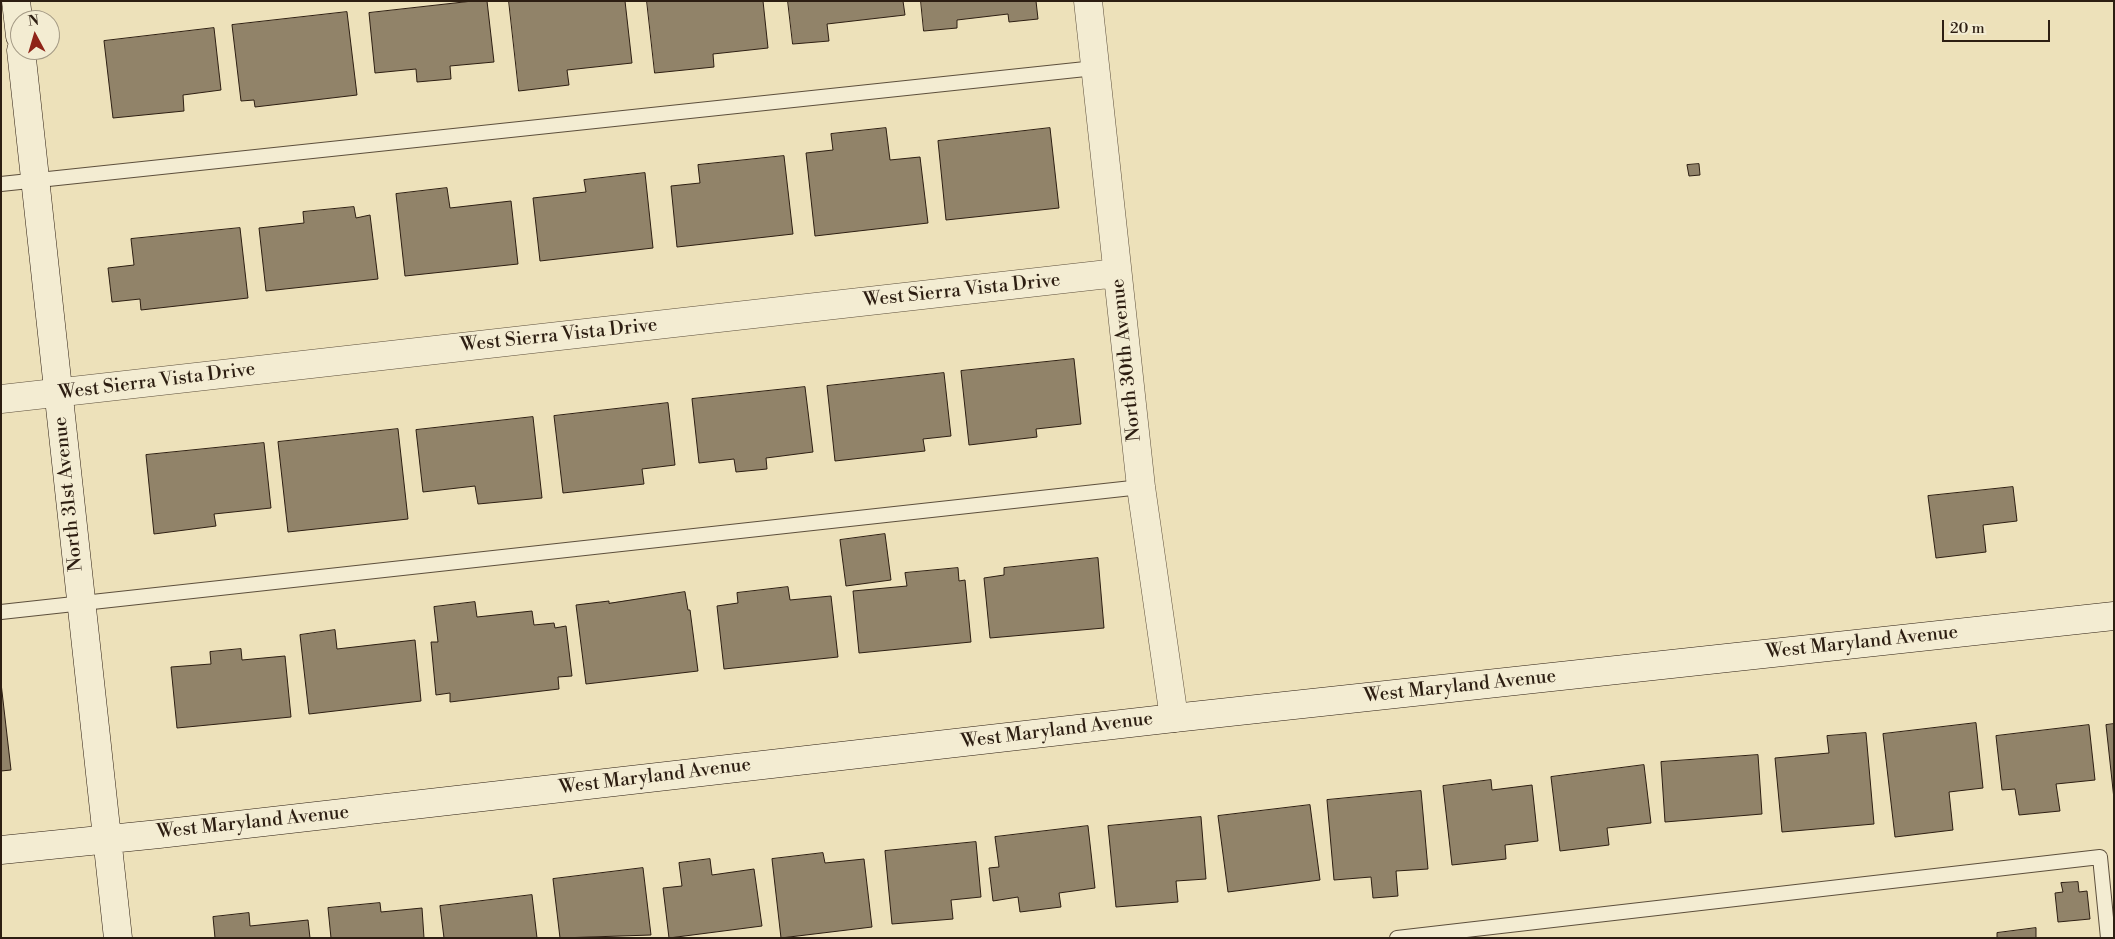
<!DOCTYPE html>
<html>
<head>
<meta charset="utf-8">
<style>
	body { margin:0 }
	#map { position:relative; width:2115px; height:939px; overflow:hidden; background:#ede1ba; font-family:"Libre Bodoni",serif }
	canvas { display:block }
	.frame { position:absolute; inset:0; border:2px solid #2d1e12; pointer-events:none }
	.north { position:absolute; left:10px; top:10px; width:50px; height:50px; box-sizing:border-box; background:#f3ecd2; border:1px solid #a49a85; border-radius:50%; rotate:354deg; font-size:14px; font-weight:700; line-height:20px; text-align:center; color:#2d1e12 }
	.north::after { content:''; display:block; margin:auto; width:18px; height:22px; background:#8f2418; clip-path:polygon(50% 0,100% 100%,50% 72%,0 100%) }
	.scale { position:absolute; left:1942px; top:20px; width:108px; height:22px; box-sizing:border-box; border:2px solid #2d1e12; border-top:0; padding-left:6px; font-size:15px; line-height:18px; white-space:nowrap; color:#2d1e12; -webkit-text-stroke:4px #f3ecd2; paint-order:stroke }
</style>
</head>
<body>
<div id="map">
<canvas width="2115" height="939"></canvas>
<div class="frame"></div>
<div class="north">N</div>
<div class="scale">20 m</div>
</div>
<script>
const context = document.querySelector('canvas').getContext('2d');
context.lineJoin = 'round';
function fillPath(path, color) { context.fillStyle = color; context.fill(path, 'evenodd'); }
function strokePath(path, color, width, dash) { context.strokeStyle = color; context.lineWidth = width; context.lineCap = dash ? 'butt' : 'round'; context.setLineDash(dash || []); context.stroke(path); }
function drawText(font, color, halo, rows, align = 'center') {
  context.font = font + ' "Libre Bodoni",serif'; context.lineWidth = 4; context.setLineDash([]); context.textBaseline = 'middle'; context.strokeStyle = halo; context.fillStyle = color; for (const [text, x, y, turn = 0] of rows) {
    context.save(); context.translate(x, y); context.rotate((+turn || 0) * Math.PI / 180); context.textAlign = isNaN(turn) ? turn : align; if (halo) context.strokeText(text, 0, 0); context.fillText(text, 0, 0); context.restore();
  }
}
const building = new Path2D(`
	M473 1H487L494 62 450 66 451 79 417 82 416 69 375 73 369 13Z
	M509 1H625L632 63 567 70 569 85 519 91Z
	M647 1H763L768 48 713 54 714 67 655 73Z
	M788 1H903L905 15 827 24 829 41 793 44Z
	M921 1H1036L1038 19 1009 22 1008 14 957 20V28L924 31Z
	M347 12 357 95 255 107 254 100 241 101 232 25Z
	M214 28 221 90 183 95 184 111 113 118 104 41Z
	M886 128 890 160 920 157 928 223 815 236 806 153 833 150 831 134Z
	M1050 128 1059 208 946 220 938 141Z
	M784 156 793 234 677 247 671 186 700 183 698 165Z
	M1699 164 1700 175 1689 176 1687 165Z
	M645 173 653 248 540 261 533 198 586 192 584 180Z
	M447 188 450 208 511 201 518 264 405 276 396 194Z
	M354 207 356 218 370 215 378 279 266 291 259 228 304 223 303 212Z
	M240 228 248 298 141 310 140 299 112 302 108 268 134 265 131 239Z
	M1074 359 1081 424 1036 429 1037 437 969 445 961 371Z
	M944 373 951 436 923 439 925 451 835 461 827 386Z
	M805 387 813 452 766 458 767 469 736 472 734 459 699 463 692 399Z
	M668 403 675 465 642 469 644 484 563 493 554 416Z
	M533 417 542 498 478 504 475 486 423 492 416 430Z
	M398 429 408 519 288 532 278 442Z
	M264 443 271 508 214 514 216 526 154 534 146 455Z
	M2013 487 2017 521 1983 525 1986 552 1936 558 1928 496Z
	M885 534 891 580 846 586 840 540Z
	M1098 558 1104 628 990 638 984 578 1004 575V568Z
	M958 568 959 581 965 580 971 642 859 653 853 591 907 586 905 573Z
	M788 587 790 600 831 596 838 657 724 669 717 606 738 603 737 593Z
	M685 592 688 610H690L698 671 586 684 576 605 609 601V603Z
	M475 602 477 617 532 611 534 625 554 623 555 628 566 626 572 676 558 677 559 689 450 702V693L436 695 431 642H438L434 607Z
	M335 630 337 649 415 640 421 701 309 714 300 635Z
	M241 649 242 660 285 656 291 717 177 728 171 667 211 664 210 652Z
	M1 683 11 770 1 771Z
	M1976 723 1983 788 1949 792 1953 830 1895 837 1883 734Z
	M2114 724V799L2106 725Z
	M2089 725 2095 780 2056 784 2060 811 2019 815 2015 789 2002 790 1996 736Z
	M1866 733 1874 824 1782 832 1775 758 1829 753 1827 736Z
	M1758 755 1762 814 1665 822 1661 762Z
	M1644 765 1651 823 1607 828 1609 845 1560 851 1551 777Z
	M1491 780 1492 790 1532 785 1538 841 1505 845 1506 859 1452 865 1443 786Z
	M1421 791 1428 869 1396 871 1398 896 1373 898 1371 877 1334 880 1327 800Z
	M1310 805 1320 880 1228 892 1218 816Z
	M1201 817 1206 879 1176 881 1178 902 1116 907 1108 826Z
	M1088 826 1095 888 1059 893 1061 907 1020 912 1018 897 993 901 989 868 999 867 995 837Z
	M976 842 981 897 951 900 953 919 892 924 885 851Z
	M823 853 825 863 864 859 872 927 781 938 772 859Z
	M710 859 712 875 754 869 762 926 669 938 663 888 682 886 679 863Z
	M643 868 651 935 560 938 553 879Z
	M2078 882 2079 892 2087 891 2090 919 2058 922 2055 893 2063 892 2061 883Z
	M532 895 537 938H444L440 906Z
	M380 903 381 912 422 908 424 938H331L328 908Z
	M249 913 250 926 308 920 310 938H215L213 917Z
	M2036 928V938H1997V933Z`);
fillPath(building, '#918369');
strokePath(building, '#2d1e12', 1);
const lane = new Path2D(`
	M1 184 1095 68
	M1 612 1141 487
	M1397 938 2100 857 2108 938`);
const street = new Path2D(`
	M1088 1 1141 487 1174 718
	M1 399 1117 273`);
const secondary = new Path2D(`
	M16 1 20 36
	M21 50 118 938
	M1 850 159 834 1174 718 2114 616`);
strokePath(lane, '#5d4f3c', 16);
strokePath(street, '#5d4f3c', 29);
strokePath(secondary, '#2d1e12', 29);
strokePath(lane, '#f3ecd2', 14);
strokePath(street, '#f3ecd2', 28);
strokePath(secondary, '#f3ecd2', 28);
drawText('19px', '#2d1e12', '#f3ecd2', [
	["West Sierra Vista Drive",962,291,-6],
	["West Sierra Vista Drive",559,336,-6],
	["North 30th Avenue",1127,360,-96],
	["West Sierra Vista Drive",157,382,-7],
	["North 31st Avenue",69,494,-96],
	["West Maryland Avenue",1862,643,-6],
	["West Maryland Avenue",1460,687,-6],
	["West Maryland Avenue",1057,731,-7],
	["West Maryland Avenue",655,777,-7],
	["West Maryland Avenue",253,823,-6]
]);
</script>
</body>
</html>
